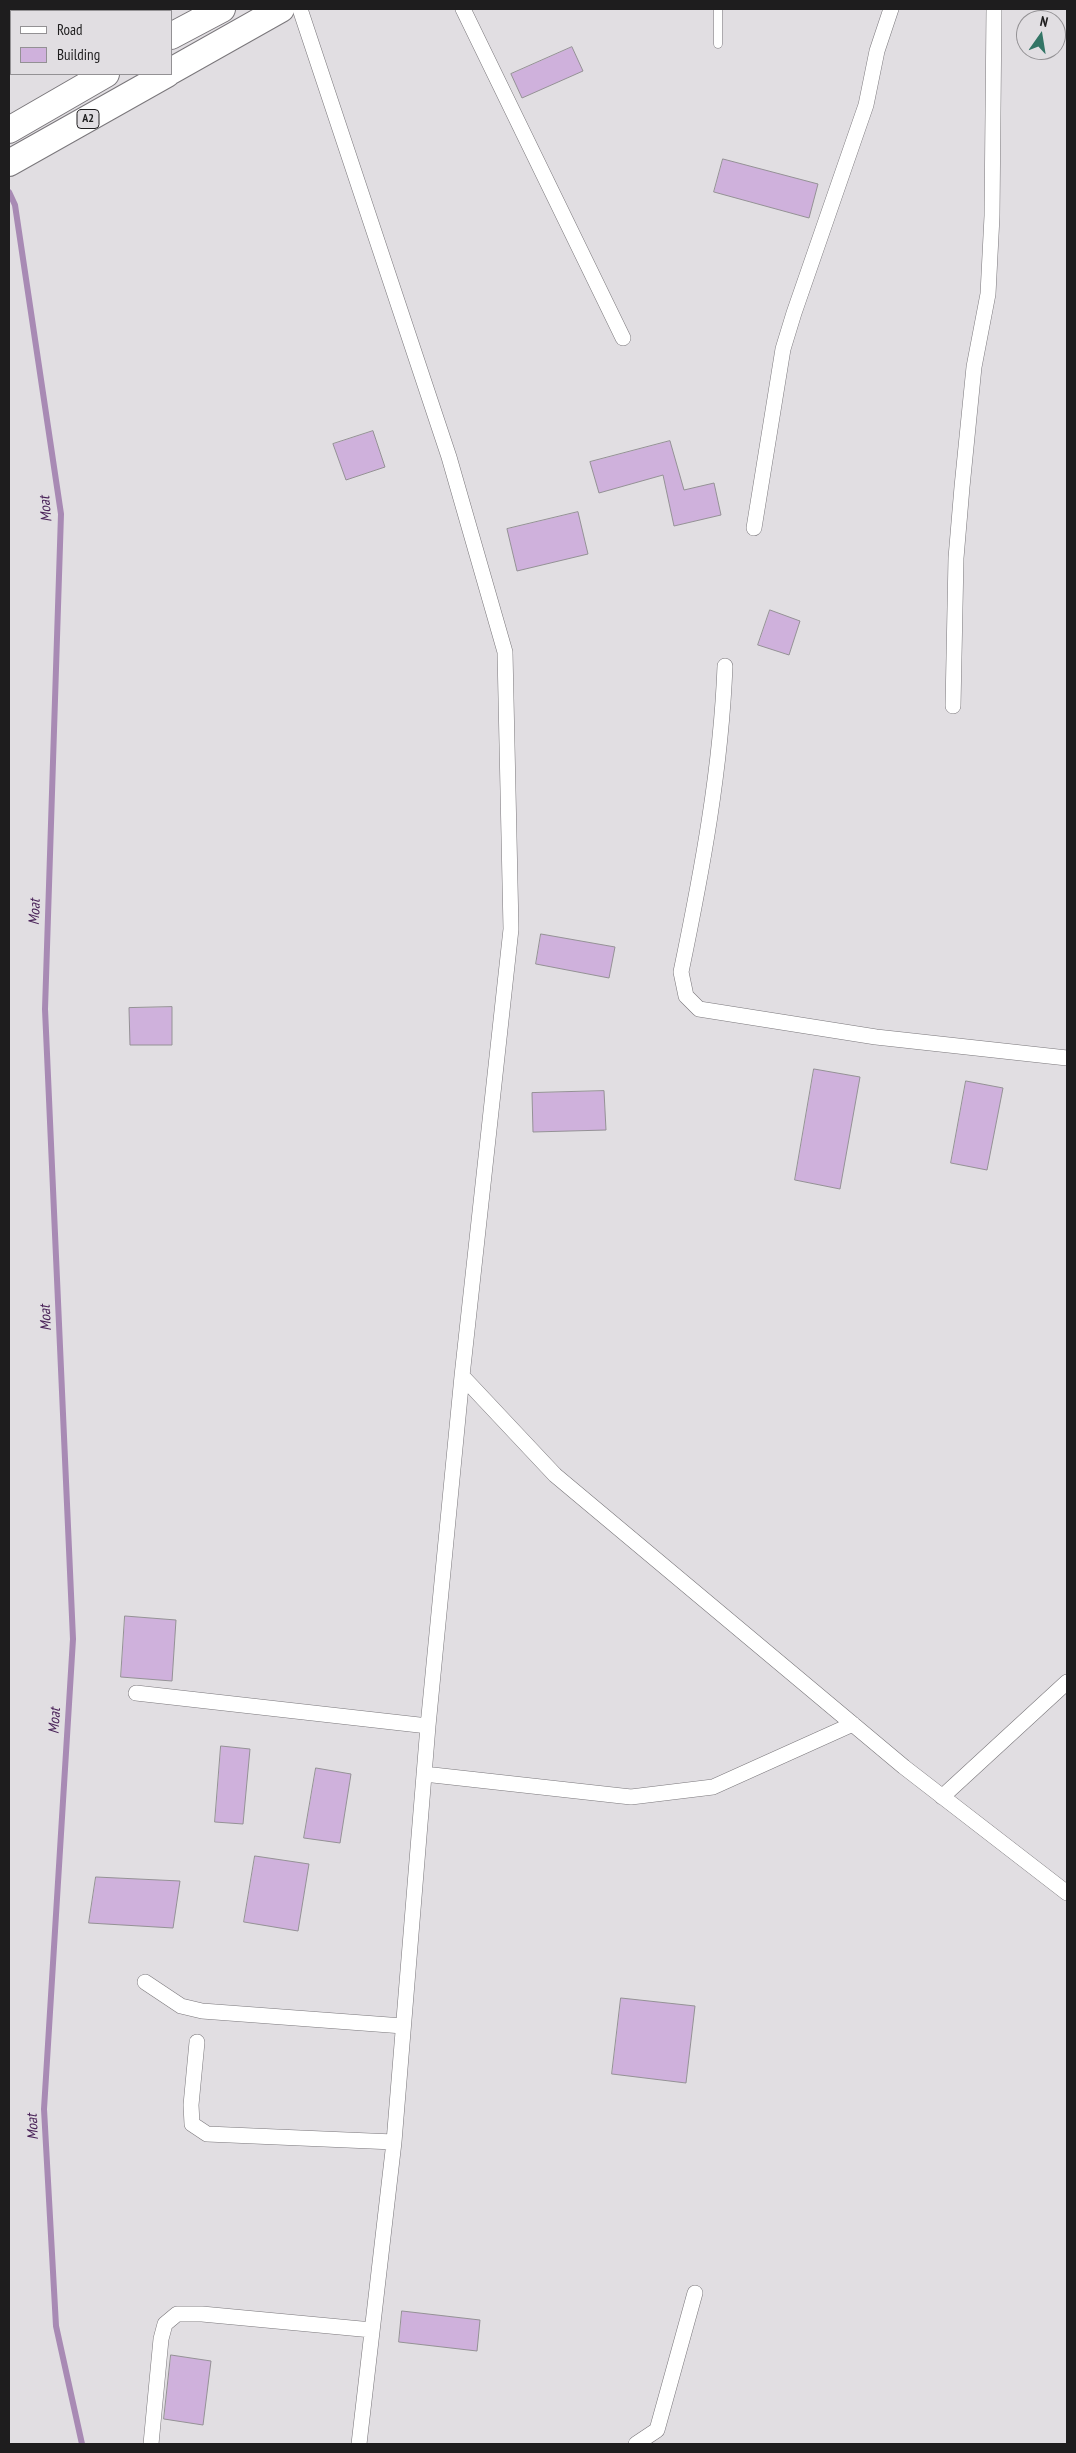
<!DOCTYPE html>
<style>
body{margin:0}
#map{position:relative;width:1076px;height:2453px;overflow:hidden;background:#e1dee2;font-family:"PT Sans Narrow",sans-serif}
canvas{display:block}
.frame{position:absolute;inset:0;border:10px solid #1e1d1e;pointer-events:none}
.legend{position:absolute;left:10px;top:10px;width:162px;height:65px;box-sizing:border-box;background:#e1dee2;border:1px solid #939194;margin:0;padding:6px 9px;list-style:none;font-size:15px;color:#1e1d1e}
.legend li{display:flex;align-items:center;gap:10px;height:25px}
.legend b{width:25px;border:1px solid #939194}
.north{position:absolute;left:1016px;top:10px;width:50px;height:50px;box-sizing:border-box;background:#e1dee2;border:1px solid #939194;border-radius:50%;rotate:13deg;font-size:14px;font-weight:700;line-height:20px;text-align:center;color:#1e1d1e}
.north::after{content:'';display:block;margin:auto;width:18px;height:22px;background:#337566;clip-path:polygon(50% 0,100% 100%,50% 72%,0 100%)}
</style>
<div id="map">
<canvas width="1076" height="2453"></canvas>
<div class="frame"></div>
<ul class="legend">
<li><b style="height:6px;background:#fff"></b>Road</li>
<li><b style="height:14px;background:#cfb1dc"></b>Building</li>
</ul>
<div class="north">N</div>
</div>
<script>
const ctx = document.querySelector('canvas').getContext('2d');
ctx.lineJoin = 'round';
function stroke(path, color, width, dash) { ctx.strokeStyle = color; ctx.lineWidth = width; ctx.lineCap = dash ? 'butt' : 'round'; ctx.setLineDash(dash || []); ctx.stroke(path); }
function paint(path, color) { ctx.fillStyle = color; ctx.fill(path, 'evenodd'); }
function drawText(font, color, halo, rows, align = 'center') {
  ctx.font = font + ' "PT Sans Narrow",sans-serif'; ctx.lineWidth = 5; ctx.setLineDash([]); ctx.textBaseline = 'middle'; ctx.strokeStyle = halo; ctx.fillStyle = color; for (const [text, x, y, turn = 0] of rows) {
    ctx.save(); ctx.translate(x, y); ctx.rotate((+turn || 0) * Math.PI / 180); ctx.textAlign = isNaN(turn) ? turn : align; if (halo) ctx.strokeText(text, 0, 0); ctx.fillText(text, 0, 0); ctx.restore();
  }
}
stroke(new Path2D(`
 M 9,192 L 15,205 L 61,514 L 45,1009 L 73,1639 L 44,2109 L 56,2326 L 82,2444`), '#a88ab4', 6);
const building = new Path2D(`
 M 572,47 L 583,71 L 522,98 L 511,74 Z
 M 723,159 L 818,184 L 809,218 L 714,192 Z
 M 373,431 L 385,467 L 346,480 L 333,444 Z
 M 670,441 L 684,490 L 714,483 L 721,515 L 674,526 L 663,475 L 599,493 L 590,462 Z
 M 578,512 L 588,554 L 517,571 L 507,529 Z
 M 770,610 L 800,621 L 789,655 L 758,645 Z
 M 541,934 L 615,947 L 609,978 L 536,964 Z
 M 172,1007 L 172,1045 L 130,1045 L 129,1008 Z
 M 814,1069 L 860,1077 L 840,1189 L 795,1180 Z
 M 966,1081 L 1003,1088 L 987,1170 L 951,1163 Z
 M 604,1091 L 606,1130 L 533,1132 L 532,1093 Z
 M 125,1616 L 176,1620 L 172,1681 L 121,1677 Z
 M 221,1746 L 250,1749 L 243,1824 L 215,1822 Z
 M 316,1768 L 351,1774 L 340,1843 L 304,1838 Z
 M 255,1856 L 309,1864 L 298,1931 L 244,1922 Z
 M 96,1877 L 180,1881 L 173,1928 L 89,1923 Z
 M 621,1998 L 695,2006 L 686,2083 L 612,2074 Z
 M 402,2311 L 480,2320 L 477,2351 L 399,2342 Z
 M 171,2355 L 211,2361 L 203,2425 L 164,2419 Z`);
paint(building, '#cfb1dc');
stroke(building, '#949195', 1);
const service = new Path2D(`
 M 718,44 L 718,9`);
const minor = new Path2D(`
 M 300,9 L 449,457 L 505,652 L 511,929 L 462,1376 L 428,1726 L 394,2142 L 359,2444
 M 463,9 L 623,338
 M 754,528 L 783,349 L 794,313 L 866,105 L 877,51 L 891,9
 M 725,666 C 721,769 702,871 681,972 L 686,996 L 699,1009 L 876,1037 L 1067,1058
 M 953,706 L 956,558 L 962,487 L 974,367 L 988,294 L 992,216 L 994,9
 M 462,1376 L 555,1475 L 904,1767 L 1067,1893
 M 136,1693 L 428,1726
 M 424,1774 L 631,1797 L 713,1787 L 853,1724
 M 942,1797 L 1067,1682
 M 145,1982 L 181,2006 L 202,2011 L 403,2026
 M 197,2042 L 191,2105 L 192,2124 L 207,2134 L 394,2142
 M 151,2444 L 161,2339 L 165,2324 L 177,2314 L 202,2314 L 372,2330
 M 636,2444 L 657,2430 L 695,2293`);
const trunk = new Path2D(`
 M 171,36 L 222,9
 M 171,71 L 281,9
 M 9,130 L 106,74
 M 9,163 L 167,74`);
stroke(service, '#7a777b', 9);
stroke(minor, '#7a777b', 16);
stroke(trunk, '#7a777b', 28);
stroke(service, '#fff', 8);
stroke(minor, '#fff', 15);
stroke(trunk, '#fff', 26);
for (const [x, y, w] of [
 [88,119,22]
]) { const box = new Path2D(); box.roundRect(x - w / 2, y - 9.5, w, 19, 4); ctx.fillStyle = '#e1dee2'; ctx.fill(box); stroke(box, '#1e1d1e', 1); }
drawText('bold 12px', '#1e1d1e', null, [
 ["A2",88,119]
]);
drawText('italic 15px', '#492258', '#e1dee2', [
 ["Moat",46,509,-95],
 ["Moat",35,912,-88],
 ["Moat",46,1318,-93],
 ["Moat",55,1721,-87],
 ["Moat",33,2127,-93]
]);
</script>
